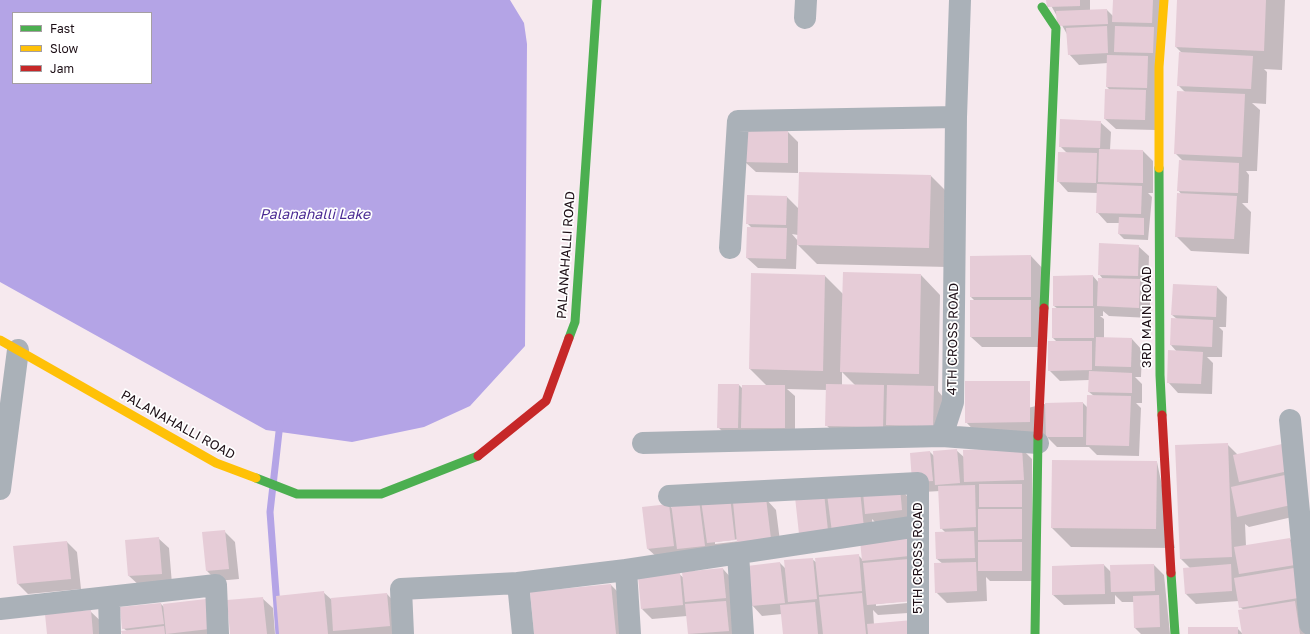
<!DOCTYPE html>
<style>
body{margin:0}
#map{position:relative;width:1310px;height:634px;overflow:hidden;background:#f6e9ee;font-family:"Golos Text",sans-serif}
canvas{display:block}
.legend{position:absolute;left:12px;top:12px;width:140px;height:72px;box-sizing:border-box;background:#fff;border:1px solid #a59fa2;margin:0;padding:5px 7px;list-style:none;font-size:12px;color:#1d0f16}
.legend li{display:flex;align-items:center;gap:8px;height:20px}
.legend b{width:20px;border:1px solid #a59fa2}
</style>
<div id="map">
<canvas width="1310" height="634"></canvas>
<ul class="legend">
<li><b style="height:5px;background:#4caf50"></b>Fast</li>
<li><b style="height:5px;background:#ffc107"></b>Slow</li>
<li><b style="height:5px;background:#c62828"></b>Jam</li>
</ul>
</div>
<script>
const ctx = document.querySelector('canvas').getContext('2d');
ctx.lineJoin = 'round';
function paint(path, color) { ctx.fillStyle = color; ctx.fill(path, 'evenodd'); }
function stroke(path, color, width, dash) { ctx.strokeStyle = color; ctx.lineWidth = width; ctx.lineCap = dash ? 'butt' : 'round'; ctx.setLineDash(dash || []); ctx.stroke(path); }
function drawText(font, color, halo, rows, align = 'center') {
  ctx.font = font + ' "Golos Text",sans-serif'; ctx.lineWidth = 3.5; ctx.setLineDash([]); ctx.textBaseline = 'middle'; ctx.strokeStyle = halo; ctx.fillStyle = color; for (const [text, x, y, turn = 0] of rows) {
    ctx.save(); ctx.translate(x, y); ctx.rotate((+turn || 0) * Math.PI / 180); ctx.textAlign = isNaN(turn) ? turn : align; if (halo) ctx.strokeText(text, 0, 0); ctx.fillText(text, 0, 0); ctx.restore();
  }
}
paint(new Path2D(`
 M 0,0 L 510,0 L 524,23 L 527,44 L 525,346 L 470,406 L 424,427 L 352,442 L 266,430 L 0,282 ZM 13,13 L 151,13 L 151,83 L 13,83 Z`), '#b4a4e6');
paint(new Path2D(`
 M 1048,0 L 1090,0 L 1090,11 L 1107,10 L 1113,16 L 1114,0 L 1164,0 L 1155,130 L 1116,129 L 1105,119 L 1110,90 L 1107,87 L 1108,63 L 1079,65 L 1069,54 L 1068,36 Z
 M 1178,0 L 1285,0 L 1282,70 L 1264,69 L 1267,72 L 1266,104 L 1252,103 L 1260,110 L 1257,171 L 1246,171 L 1249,175 L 1248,203 L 1242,203 L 1251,212 L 1249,254 L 1191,251 L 1176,236 L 1182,195 L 1178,190 L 1183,161 L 1175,153 L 1186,93 L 1178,85 L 1183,54 L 1176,47 Z
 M 1100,122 L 1111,132 L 1110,150 L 1143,151 L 1153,161 L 1153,193 L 1148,193 L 1152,197 L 1148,240 L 1124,239 L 1119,234 L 1119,223 L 1107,223 L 1097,212 L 1098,193 L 1068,192 L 1058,181 L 1067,153 L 1060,146 Z
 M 788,132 L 798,142 L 798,173 L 756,172 L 745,162 Z
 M 931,176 L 950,195 L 948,267 L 817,264 L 797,244 L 796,269 L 758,268 L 747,258 L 752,228 L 747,223 L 787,197 L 799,209 ZM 792,234 L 798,235 L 798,241 Z
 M 1138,246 L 1149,256 L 1148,286 L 1146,286 L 1150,290 L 1150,318 L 1109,316 L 1103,311 L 1103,316 L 1100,316 L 1104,319 L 1104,338 L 1132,339 L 1142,350 L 1141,377 L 1135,377 L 1142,384 L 1142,403 L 1136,403 L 1141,408 L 1139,456 L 1097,455 L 1089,447 L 1057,447 L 1045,435 L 981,438 L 966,422 L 1045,404 L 1083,403 L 1088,408 L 1094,396 L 1089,392 L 1089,380 L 1060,381 L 1049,370 L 1057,342 L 1053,338 L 1058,309 L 1054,306 L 1093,276 L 1099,283 L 1103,279 L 1099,274 Z
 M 1031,256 L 1046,272 L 1041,347 L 982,347 L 971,337 L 975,301 L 971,297 Z
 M 844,273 L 921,275 L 940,295 L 938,391 L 944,398 L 943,436 L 842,440 L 826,425 L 827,390 L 787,389 L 795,396 L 795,438 L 729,438 L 718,427 L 739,385 L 743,389 L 767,386 L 750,369 L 752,274 L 825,276 L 843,294 ZM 842,372 L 856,386 L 842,386 Z
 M 1217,287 L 1227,297 L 1226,327 L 1219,327 L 1223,331 L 1222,357 L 1207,357 L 1213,363 L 1212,394 L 1178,393 L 1168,382 L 1177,352 L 1171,345 L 1177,319 L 1172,315 Z
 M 1227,444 L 1238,455 L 1281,445 L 1301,515 L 1249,527 L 1245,524 L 1246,546 L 1290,539 L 1300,550 L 1310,634 L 1189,634 L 1237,628 L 1243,634 L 1244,610 L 1240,607 L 1239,601 L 1196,604 L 1186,594 L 1190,568 L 1181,559 Z
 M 1022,449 L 1032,459 L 1032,581 L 990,581 L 986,577 L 987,601 L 947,603 L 936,592 L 943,564 L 937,559 L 946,533 L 941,528 L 940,491 L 923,492 L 930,452 L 934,456 L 956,450 L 965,458 Z
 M 1157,462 L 1175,548 L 1071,547 L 1052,528 Z
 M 900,489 L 910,499 L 912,520 L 877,524 L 872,519 L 874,540 L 907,537 L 923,612 L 878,615 L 873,610 L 874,625 L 923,634 L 784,634 L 782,614 L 762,616 L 752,605 L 780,563 L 786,569 L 812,559 L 817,563 L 858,555 L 863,560 L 861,540 L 838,541 L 796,497 ZM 918,600 L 918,602 L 876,606 L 876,604 Z
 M 766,499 L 776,510 L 781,549 L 659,559 L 648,549 L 669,505 L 673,509 L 672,504 ZM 740,539 L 740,541 L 715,544 L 715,542 Z
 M 224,531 L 235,542 L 239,579 L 217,581 L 207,571 Z
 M 158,538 L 169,548 L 172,584 L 140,586 L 129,576 L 126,541 Z
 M 67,542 L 77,552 L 81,589 L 28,594 L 18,584 Z
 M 1104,565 L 1111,572 L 1154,565 L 1164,575 L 1170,634 L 1141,634 L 1135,628 L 1134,602 L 1122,602 L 1115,595 L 1115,604 L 1064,605 L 1053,595 Z
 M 723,569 L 733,580 L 738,634 L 689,634 L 687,616 L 652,619 L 642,609 L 679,574 L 684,578 Z
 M 611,585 L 621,595 L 625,634 L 535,634 Z
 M 323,592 L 332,600 L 387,594 L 397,605 L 400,634 L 280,634 Z
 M 262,598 L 273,608 L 275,634 L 231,634 Z
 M 161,604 L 165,608 L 218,634 L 123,634 L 127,631 L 123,628 Z
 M 90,611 L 106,626 L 106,634 L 48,634 Z`), '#0003');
stroke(new Path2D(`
 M 279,634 L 270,512 L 280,423`), '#b4a4e6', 7);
paint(new Path2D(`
 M 1046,0 L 1080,0 L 1080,6 L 1047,7 Z
 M 1113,0 L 1153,0 L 1152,23 L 1112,22 Z
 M 1177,0 L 1266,0 L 1264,51 L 1175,47 Z
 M 1107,9 L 1108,24 L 1057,26 L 1056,11 Z
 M 1107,26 L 1108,53 L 1068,55 L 1066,28 Z
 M 1115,26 L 1154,27 L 1153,53 L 1114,52 Z
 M 1179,52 L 1253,56 L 1251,89 L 1177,86 Z
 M 1107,55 L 1148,56 L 1147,88 L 1106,87 Z
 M 1105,89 L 1146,90 L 1145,120 L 1104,119 Z
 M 1177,91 L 1245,94 L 1242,157 L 1174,154 Z
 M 1060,119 L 1101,121 L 1100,148 L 1059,147 Z
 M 745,130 L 788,131 L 788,163 L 744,162 Z
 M 1099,149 L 1143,150 L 1143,183 L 1098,182 Z
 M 1058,152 L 1097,153 L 1096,183 L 1057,182 Z
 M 1179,160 L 1239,163 L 1238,193 L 1177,191 Z
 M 799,172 L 931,175 L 929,248 L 797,245 Z
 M 1097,184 L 1142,186 L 1141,214 L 1096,213 Z
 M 1177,193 L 1237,196 L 1234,239 L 1175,237 Z
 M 747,195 L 787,196 L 786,225 L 746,224 Z
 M 1119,217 L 1144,218 L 1144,235 L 1118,234 Z
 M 747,227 L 787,228 L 786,259 L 746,258 Z
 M 1099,243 L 1139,245 L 1138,276 L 1098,275 Z
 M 1031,255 L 1031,297 L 970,297 L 970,256 Z
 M 843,272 L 921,274 L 919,374 L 840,372 Z
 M 751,273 L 825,275 L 823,371 L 749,369 Z
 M 1093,275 L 1093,306 L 1053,306 L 1053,276 Z
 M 1098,278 L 1140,279 L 1139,308 L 1097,306 Z
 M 1173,284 L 1217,286 L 1216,317 L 1171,315 Z
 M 970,300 L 1031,300 L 1031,337 L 970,337 Z
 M 1052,308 L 1094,308 L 1094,338 L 1052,338 Z
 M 1171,318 L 1213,320 L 1212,347 L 1170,345 Z
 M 1096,337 L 1132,338 L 1131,367 L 1095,366 Z
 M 1048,341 L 1092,341 L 1092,370 L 1048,371 Z
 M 1168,350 L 1203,352 L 1201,384 L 1167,383 Z
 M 1089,371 L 1132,373 L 1132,393 L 1088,392 Z
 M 965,381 L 1030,381 L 1030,422 L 965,423 Z
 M 718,384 L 739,384 L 738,428 L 717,428 Z
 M 826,384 L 884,385 L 883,427 L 825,426 Z
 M 742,385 L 785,385 L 785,428 L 741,428 Z
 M 887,385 L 934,386 L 933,426 L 886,425 Z
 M 1087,395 L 1131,396 L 1129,446 L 1086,445 Z
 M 1083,402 L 1083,437 L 1046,437 L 1045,403 Z
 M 1228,443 L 1232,557 L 1180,559 L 1175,445 Z
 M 1282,444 L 1288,471 L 1239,482 L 1233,455 Z
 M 1022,448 L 1024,480 L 964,482 L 963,450 Z
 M 957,449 L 960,483 L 935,485 L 933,451 Z
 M 930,451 L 933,481 L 912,482 L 910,453 Z
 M 1052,460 L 1157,461 L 1156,529 L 1051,528 Z
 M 1285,475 L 1291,505 L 1237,517 L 1231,487 Z
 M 979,484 L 1022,484 L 1022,507 L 979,507 Z
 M 975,485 L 976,527 L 940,529 L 938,486 Z
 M 900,488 L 902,510 L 865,514 L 863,492 Z
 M 860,491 L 864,528 L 832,532 L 827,494 Z
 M 824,493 L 828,531 L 799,534 L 795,497 Z
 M 730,497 L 735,540 L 707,543 L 701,500 Z
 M 766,498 L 771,539 L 737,543 L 733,502 Z
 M 699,500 L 705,546 L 677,549 L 671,503 Z
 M 669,504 L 674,546 L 647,549 L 642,507 Z
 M 978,509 L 1022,509 L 1022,539 L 978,540 Z
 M 225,530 L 229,569 L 206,571 L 202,532 Z
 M 974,531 L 975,558 L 936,559 L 935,532 Z
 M 907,536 L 909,556 L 862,561 L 860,540 Z
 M 159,537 L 162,574 L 128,576 L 125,540 Z
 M 1290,538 L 1295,565 L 1239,574 L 1234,547 Z
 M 67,541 L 71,579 L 17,584 L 13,546 Z
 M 978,542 L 1022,542 L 1022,571 L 978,571 Z
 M 859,554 L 862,591 L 819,595 L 815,558 Z
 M 813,558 L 817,599 L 788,602 L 784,560 Z
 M 909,559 L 913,601 L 867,605 L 863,563 Z
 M 780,562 L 785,603 L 751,606 L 747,566 Z
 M 976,562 L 977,591 L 935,593 L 934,563 Z
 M 1104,564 L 1105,594 L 1052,595 L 1052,566 Z
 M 1154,564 L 1155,591 L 1111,592 L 1110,565 Z
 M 1231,564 L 1232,591 L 1185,594 L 1183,568 Z
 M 723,568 L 726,598 L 685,602 L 682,572 Z
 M 1294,568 L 1298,598 L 1239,608 L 1234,578 Z
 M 680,572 L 683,605 L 641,609 L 638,576 Z
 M 611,584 L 616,634 L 534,634 L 530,592 Z
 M 324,591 L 328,634 L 279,634 L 276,596 Z
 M 387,593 L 390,626 L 333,631 L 331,598 Z
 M 862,593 L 866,634 L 823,634 L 819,597 Z
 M 1159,595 L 1160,627 L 1134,628 L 1133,596 Z
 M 263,597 L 267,634 L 230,634 L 227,600 Z
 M 206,599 L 209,629 L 166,634 L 163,604 Z
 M 726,601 L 729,631 L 688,634 L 685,604 Z
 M 1295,601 L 1300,634 L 1242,634 L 1238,610 Z
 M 815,602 L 818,634 L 783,634 L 780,605 Z
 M 161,603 L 164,624 L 122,629 L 120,607 Z
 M 91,610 L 93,634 L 47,634 L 45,614 Z
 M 913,620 L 914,634 L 868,634 L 867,624 Z
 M 164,626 L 165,634 L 122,634 L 121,631 Z
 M 1188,627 L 1238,627 L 1238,634 L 1188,634 Z`), '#e6ccd7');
stroke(new Path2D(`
 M 805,18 L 806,0
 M 730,248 L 738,121 L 956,117
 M 1290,420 L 1310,624
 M 942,436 L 953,402 L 956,117 L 960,0
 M 643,443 L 942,436 L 1038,443
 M 0,489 L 18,350
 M 669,496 L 918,483 L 918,634
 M 738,553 L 743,634
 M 626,570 L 918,526
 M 109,597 L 110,634
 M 0,609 L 216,585 L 218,634
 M 403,634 L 401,589 L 518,583
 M 523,634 L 518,583 L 626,570 L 630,634`), '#aab1b8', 22);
stroke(new Path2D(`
 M 1042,7 L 1056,28 L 1044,308
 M 1159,168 L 1160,375 L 1162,415
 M 569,338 L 575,322 L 597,0
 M 256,478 L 297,494 L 381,494 L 478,456
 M 1171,573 L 1175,634
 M 1035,634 L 1038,436`), '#4caf50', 9);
stroke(new Path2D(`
 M 1159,168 L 1159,67 L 1164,0
 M 0,340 L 216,463 L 256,478`), '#ffc107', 9);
stroke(new Path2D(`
 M 1162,415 L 1171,573
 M 1038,436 L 1044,308
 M 478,456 L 546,401 L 569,338`), '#c62828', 9);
drawText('13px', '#1d0f16', '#fff', [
 ["PALANAHALLI ROAD",566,255,-86],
 ["3RD MAIN ROAD",1147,317,-90],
 ["4TH CROSS ROAD",953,339,-89],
 ["PALANAHALLI ROAD",178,425,29],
 ["5TH CROSS ROAD",918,558,-90]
]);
drawText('italic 14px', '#4a2a93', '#fff', [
 ["Palanahalli Lake",315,215]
]);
</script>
